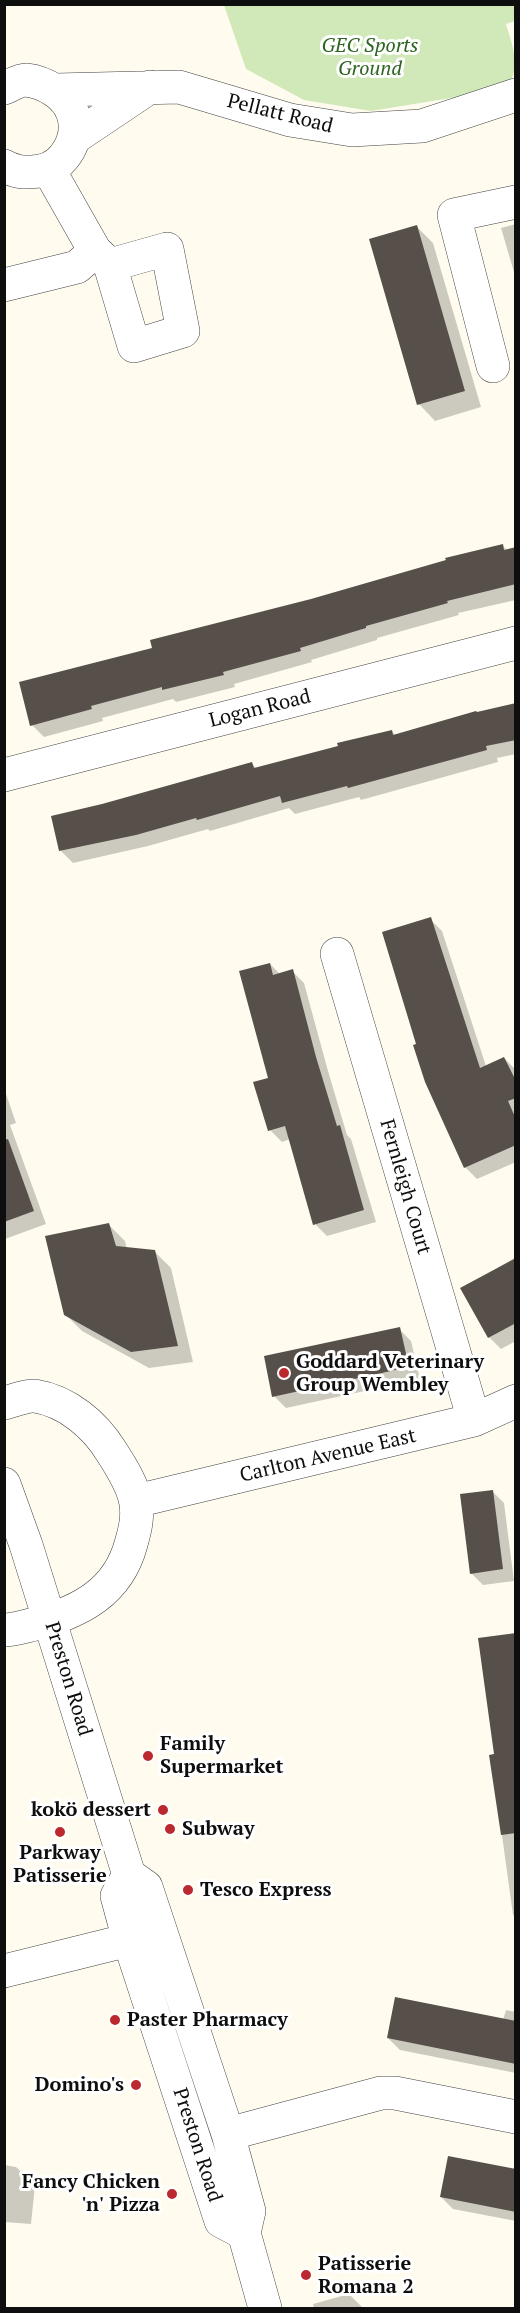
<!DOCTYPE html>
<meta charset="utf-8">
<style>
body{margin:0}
#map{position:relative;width:520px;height:2313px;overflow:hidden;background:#fffcef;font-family:"PT Serif",serif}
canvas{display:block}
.frame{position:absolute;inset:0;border:6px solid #0e0e0e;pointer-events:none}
</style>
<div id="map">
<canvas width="520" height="2313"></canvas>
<div class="frame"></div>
</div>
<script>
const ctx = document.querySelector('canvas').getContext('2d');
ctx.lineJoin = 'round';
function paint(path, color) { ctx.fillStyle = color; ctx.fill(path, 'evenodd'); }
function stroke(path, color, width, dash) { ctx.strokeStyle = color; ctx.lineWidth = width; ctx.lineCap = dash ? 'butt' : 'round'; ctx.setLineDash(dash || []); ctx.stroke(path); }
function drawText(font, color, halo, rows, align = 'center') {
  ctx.font = font + ' "PT Serif",serif'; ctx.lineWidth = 6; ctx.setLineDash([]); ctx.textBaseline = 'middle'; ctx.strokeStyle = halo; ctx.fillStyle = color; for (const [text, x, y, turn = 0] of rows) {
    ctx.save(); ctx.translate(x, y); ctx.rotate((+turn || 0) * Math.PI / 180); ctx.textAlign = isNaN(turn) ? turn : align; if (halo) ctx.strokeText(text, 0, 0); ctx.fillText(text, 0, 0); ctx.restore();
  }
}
paint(new Path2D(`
 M 224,5 L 515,5 L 515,21 L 506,24 C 511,41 520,63 511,80 L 457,97 L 371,111 L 304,100 L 246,69 Z`), '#d1e8b9');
paint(new Path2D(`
 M 516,224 L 516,279 L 501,228 Z
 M 416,226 L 433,243 L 481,407 L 435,421 L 419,404 Z
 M 502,545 L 508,551 L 516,548 L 516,600 L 458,613 L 459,615 L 377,638 L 377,640 L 311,660 L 312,662 L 234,684 L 235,687 L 176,702 L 173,699 L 102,718 L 103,721 L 44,737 L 32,725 L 154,649 L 311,600 Z
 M 516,705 L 516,754 L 497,758 L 498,762 L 361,800 L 359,797 L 295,814 L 289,808 L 210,831 L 208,829 L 148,846 L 73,863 L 61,851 L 102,806 L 252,764 L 257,769 L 392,731 L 396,736 Z
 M 430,919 L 442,931 L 486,1066 L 504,1058 L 516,1070 L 516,1162 L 477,1179 L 465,1167 L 418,1045 Z
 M 270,964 L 280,974 L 292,971 L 304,983 L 328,1071 L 347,1135 L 351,1139 L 376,1222 L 327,1236 L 315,1224 L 290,1139 L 282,1142 L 270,1130 Z
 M 4,1088 L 16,1123 L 10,1125 L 46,1224 L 5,1239 Z
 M 108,1224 L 125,1241 L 127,1249 L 154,1251 L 171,1268 L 193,1362 L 149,1368 L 82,1331 L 65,1314 Z
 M 516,1257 L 516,1341 L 501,1349 L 489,1337 L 462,1289 Z
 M 399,1329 L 411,1341 L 420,1379 L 286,1408 L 274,1396 Z
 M 492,1491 L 504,1503 L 514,1581 L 483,1585 L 471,1573 Z
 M 516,1634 L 516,1917 L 513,1915 L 491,1756 L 496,1755 Z
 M 506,2010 L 516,2012 L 516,2073 L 400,2050 L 388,2038 L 503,2020 Z
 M 4,2165 L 16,2167 L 35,2185 L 31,2224 L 4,2222 Z
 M 516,2171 L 516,2221 L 453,2209 L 441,2197 Z
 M 349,2294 L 363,2308 L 314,2308 L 313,2304 Z`), '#0003');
paint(new Path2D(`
 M 417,225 L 465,391 L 417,405 L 369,239 Z
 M 503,544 L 504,550 L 516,547 L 516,584 L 447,601 L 448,603 L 366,626 L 366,628 L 300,648 L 301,651 L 223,672 L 224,675 L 162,690 L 162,687 L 91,706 L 92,709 L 30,726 L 19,682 L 152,648 L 150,640 L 311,599 L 446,560 L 445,558 Z
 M 516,703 L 516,740 L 486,746 L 487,750 L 348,788 L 347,786 L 282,803 L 280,796 L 197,820 L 196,818 L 136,835 L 59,851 L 51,816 L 102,804 L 252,762 L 254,768 L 338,746 L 337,743 L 392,730 L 393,735 L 476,711 L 477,712 Z
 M 431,917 L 480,1068 L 504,1057 L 516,1081 L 516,1098 L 508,1101 L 516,1119 L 516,1145 L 464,1168 L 425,1082 L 413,1045 L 416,1044 L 382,932 Z
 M 270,963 L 273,975 L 293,969 L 316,1057 L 337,1126 L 340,1125 L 364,1210 L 313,1225 L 285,1126 L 268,1131 L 253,1082 L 268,1078 L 239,971 Z
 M 8,1139 L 34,1211 L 4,1222 L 4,1140 Z
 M 109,1223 L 116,1246 L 155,1250 L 178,1346 L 131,1352 L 64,1315 L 45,1236 Z
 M 516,1258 L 516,1323 L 488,1338 L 460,1288 Z
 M 400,1327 L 409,1367 L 272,1397 L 264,1356 Z
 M 493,1490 L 503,1569 L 470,1574 L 460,1494 Z
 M 516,1633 L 516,1833 L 501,1835 L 489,1755 L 494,1754 L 478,1638 Z
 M 395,1997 L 516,2021 L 516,2064 L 387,2038 Z
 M 448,2156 L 516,2169 L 516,2212 L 440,2197 Z`), '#564f4a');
const minor = new Path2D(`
 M 4,88 C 11,85 20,80 26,80 C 45,82 67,95 73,114 C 81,137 65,167 40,171 C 25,173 18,173 4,166
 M 56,90 L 179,87 L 290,120 L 352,130 L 422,126 L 516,95
 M 74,138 L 150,87
 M 49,170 L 95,251 L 110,265 L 134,346 L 183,331 L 167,249 L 110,265
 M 4,285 L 77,267 L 95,251
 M 493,366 L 454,215 L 516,202
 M 4,775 L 516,643
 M 337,954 L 474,1420
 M 4,1403 C 13,1401 26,1395 35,1396 C 67,1401 95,1425 111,1451 C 120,1465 134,1486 136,1504 C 138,1518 135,1530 131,1544 C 118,1592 81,1611 36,1624 C 25,1626 15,1630 4,1630
 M 4,1484 L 26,1545 L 129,1875 L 146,1887 L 228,2134 L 249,2211 L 244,2233 L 265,2308
 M 136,1501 L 474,1420 L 516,1401
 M 129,1875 L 117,1896 L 129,1940 L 221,2221 L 244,2233
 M 4,1971 L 129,1940
 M 228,2134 L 381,2093 L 395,2093 L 516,2117`);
stroke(minor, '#414141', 34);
stroke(minor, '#fff', 33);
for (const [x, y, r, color] of [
 [284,1373,6,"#bb292f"],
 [148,1756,6,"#bb292f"],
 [163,1810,6,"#bb292f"],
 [170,1829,6,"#bb292f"],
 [60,1832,6,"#bb292f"],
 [188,1890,6,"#bb292f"],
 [115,2020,6,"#bb292f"],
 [136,2085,6,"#bb292f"],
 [172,2194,6,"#bb292f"],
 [306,2275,6,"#bb292f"]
]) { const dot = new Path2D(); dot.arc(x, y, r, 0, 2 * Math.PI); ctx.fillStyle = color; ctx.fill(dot); stroke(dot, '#fff', 2); }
drawText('italic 20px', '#2d641f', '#fff', [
 ["GEC Sports",370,46],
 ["Ground",370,69]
]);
drawText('20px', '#0e0e0e', '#fff', [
 ["Pellatt Road",280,114,14],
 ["Logan Road",260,709,-14],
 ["Fernleigh Court",405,1187,74],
 ["Carlton Avenue East",328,1456,-13],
 ["Preston Road",68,1679,73],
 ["Preston Road",197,2145,72]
]);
drawText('bold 20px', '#0e0e0e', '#fff', [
 ["Goddard Veterinary",296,1362],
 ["Group Wembley",296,1385],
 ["Family",160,1744],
 ["Supermarket",160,1767],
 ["kokö dessert",151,1810,"right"],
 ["Subway",182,1829],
 ["Parkway",60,1853,"center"],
 ["Patisserie",60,1876,"center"],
 ["Tesco Express",200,1890],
 ["Paster Pharmacy",127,2020],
 ["Domino's",124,2085,"right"],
 ["Fancy Chicken",160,2182,"right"],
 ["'n' Pizza",160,2205,"right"],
 ["Patisserie",318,2264],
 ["Romana 2",318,2287]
], 'left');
</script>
